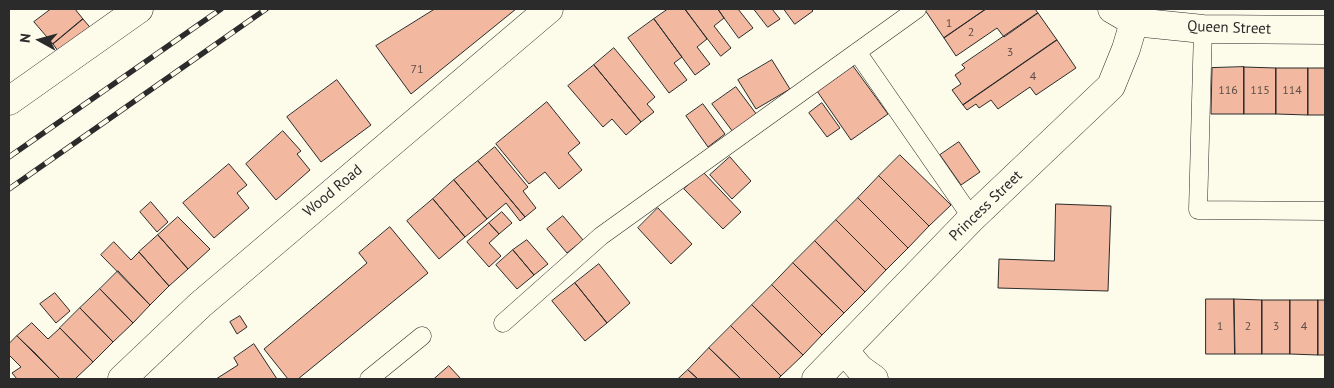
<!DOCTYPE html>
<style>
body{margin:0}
#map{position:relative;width:1334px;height:388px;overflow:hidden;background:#fdfbea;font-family:"PT Sans",sans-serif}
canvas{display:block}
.frame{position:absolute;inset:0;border:10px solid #2b2b2b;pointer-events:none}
.north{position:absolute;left:15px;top:15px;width:50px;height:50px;-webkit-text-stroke:4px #fdfbea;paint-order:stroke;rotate:277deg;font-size:14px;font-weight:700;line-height:20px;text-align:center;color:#2b2b2b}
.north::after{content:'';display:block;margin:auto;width:18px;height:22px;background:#2b2b2b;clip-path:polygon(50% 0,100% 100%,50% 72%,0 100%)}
</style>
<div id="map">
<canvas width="1334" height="388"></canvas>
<div class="frame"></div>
<div class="north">N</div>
</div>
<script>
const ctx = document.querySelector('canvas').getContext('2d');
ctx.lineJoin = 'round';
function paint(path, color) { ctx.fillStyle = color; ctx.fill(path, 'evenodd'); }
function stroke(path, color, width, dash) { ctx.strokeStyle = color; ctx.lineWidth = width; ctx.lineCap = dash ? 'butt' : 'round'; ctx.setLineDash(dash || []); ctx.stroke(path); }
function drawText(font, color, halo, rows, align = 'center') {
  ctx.font = font + ' "PT Sans",sans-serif'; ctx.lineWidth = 4; ctx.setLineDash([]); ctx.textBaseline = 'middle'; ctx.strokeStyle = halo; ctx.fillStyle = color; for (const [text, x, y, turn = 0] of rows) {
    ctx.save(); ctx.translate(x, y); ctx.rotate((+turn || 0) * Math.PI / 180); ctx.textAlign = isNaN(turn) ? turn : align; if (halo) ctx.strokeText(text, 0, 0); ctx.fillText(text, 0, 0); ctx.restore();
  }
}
const building = new Path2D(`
 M 51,9 L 75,9 L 83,19 L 53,44 L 34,22 Z
 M 435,9 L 516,9 L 411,94 L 376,46 Z
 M 668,9 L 685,9 L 707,39 L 697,47 L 710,64 L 695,75 L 654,19 Z
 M 685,9 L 718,9 L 724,18 L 714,26 L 731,48 L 721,56 Z
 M 718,9 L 738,9 L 753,28 L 739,38 Z
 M 754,9 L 772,9 L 780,19 L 768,27 Z
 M 784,9 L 811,9 L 813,11 L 795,24 Z
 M 928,9 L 986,9 L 944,38 L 925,10 Z
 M 986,9 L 1035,9 L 1038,13 L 1004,37 L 997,28 L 956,56 L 944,38 Z
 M 1038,13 L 1057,40 L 963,105 L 952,90 L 961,84 L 955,75 L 965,68 L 962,65 Z
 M 83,19 L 94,32 L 63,58 L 53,44 Z
 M 654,19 L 682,57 L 674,63 L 687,80 L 669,93 L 628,38 Z
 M 1057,40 L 1076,68 L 1036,95 L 1030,87 L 998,109 L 991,100 L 979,108 L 976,104 L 967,110 L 963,105 Z
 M 614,48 L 655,97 L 647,104 L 654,112 L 641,122 L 594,65 Z
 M 772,60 L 790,89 L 756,109 L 738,80 Z
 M 594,65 L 641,122 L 626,135 L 612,119 L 603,127 L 568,86 Z
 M 853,66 L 888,114 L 851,140 L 817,91 Z
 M 1244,67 L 1276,68 L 1276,114 L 1244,114 Z
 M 1244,67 L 1244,114 L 1211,114 L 1212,68 Z
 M 1276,68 L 1308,68 L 1308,115 L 1276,114 Z
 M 1308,68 L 1325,68 L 1325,115 L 1308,115 Z
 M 337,80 L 371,125 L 321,162 L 287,117 Z
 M 736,87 L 757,115 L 733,132 L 712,104 Z
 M 547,102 L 580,143 L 568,153 L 582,170 L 559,189 L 545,172 L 529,184 L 496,144 Z
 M 822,103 L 840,128 L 827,137 L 809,113 Z
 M 703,104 L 725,134 L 708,147 L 686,116 Z
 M 283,131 L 301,151 L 297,154 L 310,170 L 276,200 L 246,164 Z
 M 959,142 L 980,172 L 961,185 L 940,155 Z
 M 495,147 L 528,187 L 523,191 L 536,208 L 525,217 L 478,161 Z
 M 900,155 L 951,205 L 929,226 L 879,176 Z
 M 730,157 L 751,181 L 732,199 L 710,175 Z
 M 478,161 L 525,217 L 520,221 L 506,203 L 487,219 L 454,180 Z
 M 229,164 L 247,185 L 237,193 L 249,208 L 214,238 L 183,203 Z
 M 703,172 L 741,212 L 723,229 L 684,189 Z
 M 879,176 L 929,226 L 908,248 L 858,198 Z
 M 454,180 L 487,219 L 465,237 L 433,199 Z
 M 858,198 L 908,248 L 886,270 L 836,220 Z
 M 433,199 L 465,237 L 439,259 L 407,221 Z
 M 151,202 L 168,222 L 157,232 L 140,212 Z
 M 1056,204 L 1111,206 L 1108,291 L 998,288 L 999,259 L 1054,261 Z
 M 658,208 L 692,244 L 671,264 L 638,228 Z
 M 502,212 L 512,223 L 499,234 L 489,223 Z
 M 563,216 L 583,240 L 567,253 L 547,229 Z
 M 178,217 L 210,249 L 188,269 L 158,235 Z
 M 836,220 L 886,270 L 865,292 L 815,241 Z
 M 489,223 L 499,234 L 489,243 L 501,256 L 489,267 L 467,242 Z
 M 390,227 L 428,273 L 298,379 L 288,379 L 264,349 L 367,263 L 359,253 Z
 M 158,235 L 188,269 L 169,286 L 139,252 Z
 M 527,240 L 548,264 L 534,275 L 513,250 Z
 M 815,241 L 865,292 L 844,313 L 793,263 Z
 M 114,242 L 131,260 L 139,252 L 169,286 L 150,305 L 101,255 Z
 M 513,250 L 534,275 L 517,289 L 496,265 Z
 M 793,263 L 844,313 L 822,335 L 772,285 Z
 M 599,264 L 630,303 L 607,323 L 575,283 Z
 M 118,271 L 150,305 L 133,323 L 100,289 Z
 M 575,283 L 607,323 L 585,341 L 552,301 Z
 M 772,285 L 822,335 L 803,355 L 752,305 Z
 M 100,289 L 133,323 L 113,342 L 80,308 Z
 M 55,293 L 70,311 L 56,323 L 40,304 Z
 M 1206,299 L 1234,299 L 1235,354 L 1206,354 Z
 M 1234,299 L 1262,300 L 1262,354 L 1235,354 Z
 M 1262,300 L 1290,300 L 1290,354 L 1262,354 Z
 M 1290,300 L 1318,300 L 1318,355 L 1290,354 Z
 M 1318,300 L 1325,300 L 1325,355 L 1318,355 Z
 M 752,305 L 803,355 L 781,376 L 731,326 Z
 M 80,308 L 113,342 L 93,362 L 60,328 Z
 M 240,316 L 247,327 L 237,334 L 230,322 Z
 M 32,323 L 48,339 L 60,328 L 93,362 L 75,379 L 60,379 L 17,336 Z
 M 731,326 L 781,376 L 778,379 L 741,379 L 709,348 Z
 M 17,336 L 35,353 L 60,379 L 17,379 L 12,373 L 21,367 L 9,355 L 9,344 Z
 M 254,344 L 277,379 L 216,379 L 238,365 L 234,358 Z
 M 709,348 L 741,379 L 698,379 L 688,370 Z
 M 449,366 L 461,379 L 434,379 Z
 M 688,370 L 698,379 L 678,379 Z`);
paint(building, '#f2b8a0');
stroke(building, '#2b2b2b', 1);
const service = new Path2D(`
 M 1203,29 L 1198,210 L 1325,211
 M 857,52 L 972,218
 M 503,323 L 601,236 L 917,9
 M 369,379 L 422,336`);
const minor = new Path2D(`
 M 1112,9 L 1134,22 L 1203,29 L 1325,30
 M 9,101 L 139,9
 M 844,350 L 860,369 L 874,379
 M 122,379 L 200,305 L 549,9
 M 816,379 L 972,218 L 1111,86 L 1126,49 L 1134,22`);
stroke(service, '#2b2b2b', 19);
stroke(minor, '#2b2b2b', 29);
stroke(service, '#fdfbea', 18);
stroke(minor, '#fdfbea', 28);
const rail = new Path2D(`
 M 9,157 L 221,9
 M 9,189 L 266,9`);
stroke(rail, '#2b2b2b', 5.5);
stroke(rail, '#fdfbea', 4, [11]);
drawText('12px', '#5d4e48', null, [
 ["1",949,24],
 ["2",971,33],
 ["3",1010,53],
 ["71",417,70],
 ["4",1033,77],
 ["116",1228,91],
 ["115",1260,91],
 ["114",1292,91],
 ["1",1220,327],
 ["2",1248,327],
 ["3",1276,327],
 ["4",1304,327]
]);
drawText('15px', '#2b2b2b', '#fdfbea', [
 ["Queen Street",1229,28,2],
 ["Wood Road",333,191,-40],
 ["Princess Street",986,206,-44]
]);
</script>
